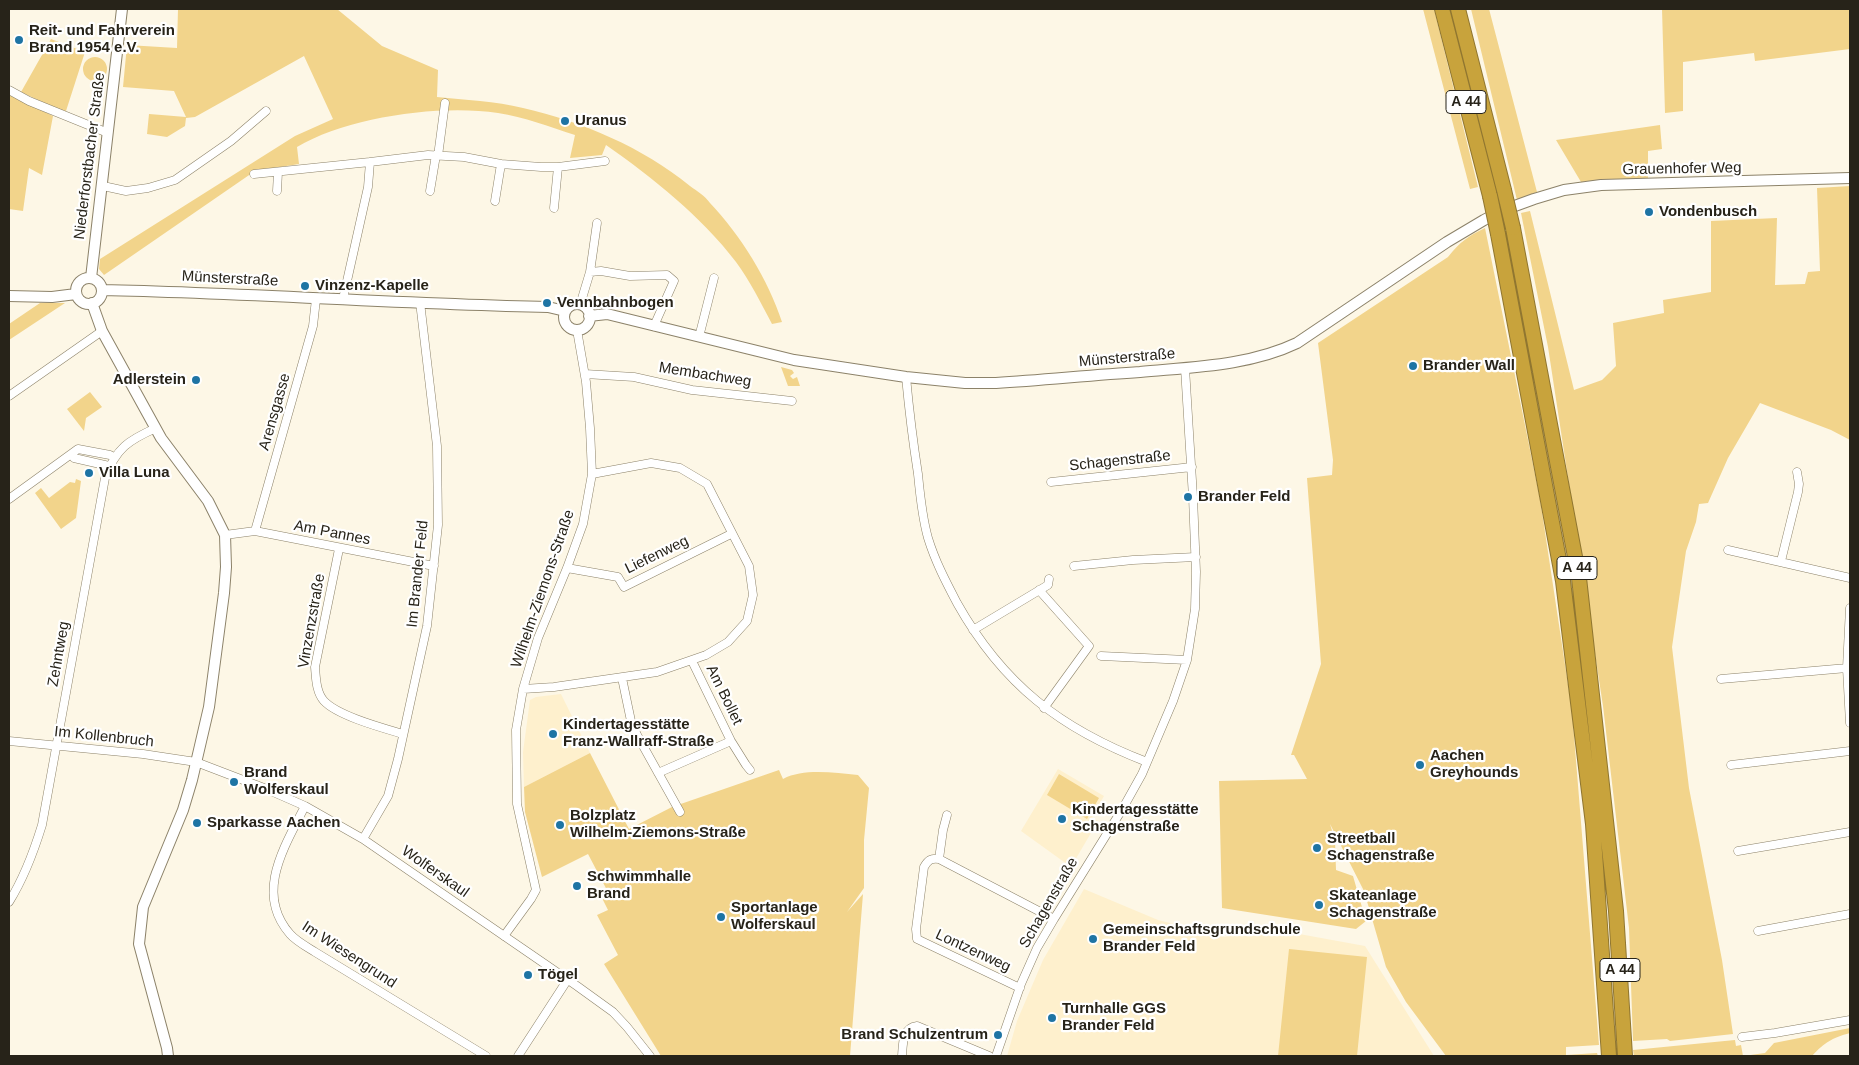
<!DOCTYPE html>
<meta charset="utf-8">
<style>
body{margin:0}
#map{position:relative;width:1859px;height:1065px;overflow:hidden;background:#fdf7e6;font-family:Arial,sans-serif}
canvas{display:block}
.frame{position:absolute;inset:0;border:10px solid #272319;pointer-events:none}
</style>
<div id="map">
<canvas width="1859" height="1065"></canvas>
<div class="frame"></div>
</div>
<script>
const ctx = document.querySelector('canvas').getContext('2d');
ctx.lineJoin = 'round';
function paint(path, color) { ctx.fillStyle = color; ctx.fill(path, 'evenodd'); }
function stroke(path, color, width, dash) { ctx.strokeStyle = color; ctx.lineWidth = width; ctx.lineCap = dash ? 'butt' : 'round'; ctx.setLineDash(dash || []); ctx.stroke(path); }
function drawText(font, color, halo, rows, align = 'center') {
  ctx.font = font + ' Arial,sans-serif'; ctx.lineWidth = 4.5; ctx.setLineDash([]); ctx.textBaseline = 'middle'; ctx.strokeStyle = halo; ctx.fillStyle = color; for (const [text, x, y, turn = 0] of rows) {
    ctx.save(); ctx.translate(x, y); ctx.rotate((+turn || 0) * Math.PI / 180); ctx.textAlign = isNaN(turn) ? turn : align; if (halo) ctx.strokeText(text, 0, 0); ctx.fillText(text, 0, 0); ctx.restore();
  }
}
paint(new Path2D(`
 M 561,694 L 590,753 L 524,787 L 523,752 L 530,700 L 536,697 Z
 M 1058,769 L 1104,796 L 1092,817 L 1098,821 L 1071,867 L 1021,831 Z
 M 1084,889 L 1158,920 L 1225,937 L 1261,927 L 1365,946 L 1434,1056 L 1007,1056 L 1017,1021 L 1043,960 Z`), '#fef0cd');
paint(new Path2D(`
 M 178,9 L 337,9 L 382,46 L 438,70 L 437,97 C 464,100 496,101 523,108 C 583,122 642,147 690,186 C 697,191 705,196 710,203 C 741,236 768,279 782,322 L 772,324 C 761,303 750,281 736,262 C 701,216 653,178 606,145 L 602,155 L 570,158 L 575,135 C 550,127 524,117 498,113 C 440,104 347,117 297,147 L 299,164 L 255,171 L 104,275 L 99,269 L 100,259 L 295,136 L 333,119 L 304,56 L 195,117 L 186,118 L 185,126 L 167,137 L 147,134 L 149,114 L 186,117 L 174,91 L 123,87 L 127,45 L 177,48 Z
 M 1423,9 L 1434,9 L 1478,187 L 1470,189 Z
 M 1471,9 L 1489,9 L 1537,192 L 1517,200 Z
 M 1662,9 L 1850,9 L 1850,49 L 1755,61 L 1754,53 L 1683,62 L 1683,111 L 1665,113 Z
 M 51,39 L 85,52 L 66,111 L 59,110 L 21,92 Z
 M83 69a12 12 0 1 1 24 0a12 12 0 1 1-24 0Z
 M 9,93 L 53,116 L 42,175 L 29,168 L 23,211 L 9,209 Z
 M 1660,125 L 1662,149 L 1648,151 L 1648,178 L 1581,182 L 1556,140 Z
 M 1850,186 L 1850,440 L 1831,430 L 1760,403 L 1728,458 L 1708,503 L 1699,504 L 1696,522 L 1686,551 L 1672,647 L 1689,788 L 1722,960 L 1733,1034 L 1670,1041 L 1667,1039 L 1633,1041 L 1629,928 L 1603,706 L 1548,347 L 1521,213 L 1530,211 L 1574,390 L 1602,380 L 1616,366 L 1613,323 L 1664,313 L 1663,300 L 1711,292 L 1711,221 L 1777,218 L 1775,285 L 1805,284 L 1808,272 L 1820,271 L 1817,188 Z
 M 1485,228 L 1540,499 L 1572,711 L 1599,1045 L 1566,1047 L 1566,1055 L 1597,1053 L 1598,1056 L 1446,1056 L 1406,1002 L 1386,967 L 1364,891 L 1330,824 L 1335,840 L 1336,870 L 1353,876 L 1366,921 L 1356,929 L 1222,908 L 1219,781 L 1307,779 L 1294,755 L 1291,755 L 1321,664 L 1307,478 L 1332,475 L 1333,460 L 1318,343 L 1448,257 C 1460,242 1468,236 1485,228 Z
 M 40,303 L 65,303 L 9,340 L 9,324 Z
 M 781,367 L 792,370 L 794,373 L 790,376 L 793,379 L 797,377 L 800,386 L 788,386 Z
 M 90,392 L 102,407 L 86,418 L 84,431 L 67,409 Z
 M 76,479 L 81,481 L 76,518 L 61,529 L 35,493 L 41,488 L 49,498 L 70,482 L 75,483 Z
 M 590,753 L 629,829 L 672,807 L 779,770 L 783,779 C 804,768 834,773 858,775 L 869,788 L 864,840 L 864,888 L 847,912 L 863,894 L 850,1056 L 661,1056 L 604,964 L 618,955 L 597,915 L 608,910 L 602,898 L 609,894 L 588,854 L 542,877 L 525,812 L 524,787 Z
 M 1059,774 L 1099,798 L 1087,819 L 1047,795 Z
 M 1289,949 L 1367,957 L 1357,1056 L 1278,1056 Z
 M 1850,1028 L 1850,1033 C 1832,1038 1825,1042 1812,1056 L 1634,1056 L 1633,1050 L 1735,1040 L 1736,1046 L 1741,1045 L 1743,1056 L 1765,1053 L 1774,1043 Z`), '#f2d48b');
const minor = new Path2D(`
 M 9,90 L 29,101 L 108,133
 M 438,156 L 445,103
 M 501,164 L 541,167 L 558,167 L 554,208
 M 558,167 L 605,161
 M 254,174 L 370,162
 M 103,186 L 126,191 L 148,188 L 175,180 L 231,141 L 266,111
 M 277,191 L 278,172
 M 430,191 L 436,155
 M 590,272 L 601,271 L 630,276 L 667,275 L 674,281 L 654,326
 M 343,299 L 368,187 L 370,162 L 428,155 L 464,157 L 501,164 L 495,201
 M 580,305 L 590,272 L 597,223
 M 699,337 L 714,278
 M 585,374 L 634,377 L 692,390 L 792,401
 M 906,377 C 909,409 913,442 918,474 C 920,495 922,517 928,538 C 935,561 946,582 957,603 C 1003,685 1061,729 1147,762
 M 9,396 L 102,331
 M 71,454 L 74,458 L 109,466
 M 1051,482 L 1192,467
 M 9,499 L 78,449 L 110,455 L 114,457
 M 255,531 L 313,326 L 316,299
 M 225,535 L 255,531 L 434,566
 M 339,549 L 315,667 C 316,678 316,692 324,701 C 338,716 383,728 403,734
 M 1728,550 L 1850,578
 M 1781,561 L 1798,492 L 1799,484 L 1797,472
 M 1074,566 L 1133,560 L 1196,557
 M 567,568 L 618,577 L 624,587 L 731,534
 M 1039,590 L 1089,646 L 1044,708
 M 1850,608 L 1847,668 L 1850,723
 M 973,630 L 1048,585 L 1049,579
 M 1101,656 L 1187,660
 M 692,661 L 731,741 L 746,765 L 750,770
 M 622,678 L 631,721 L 637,735 L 680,812
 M 1721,679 L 1847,668
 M 523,689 L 554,687 L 657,672 L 706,655 L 728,642 L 747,621 L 753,595 L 749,566 L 707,484 L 680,468 L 651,463 L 592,474
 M 9,741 L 143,754 L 196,762 L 264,788 L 305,806 L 363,839 L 577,986 L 613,1012 L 627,1027 L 650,1056
 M 1731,765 L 1850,751
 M 658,773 L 731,741
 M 305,806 C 285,846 254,893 290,934 C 296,941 307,947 315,952 L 486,1056
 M 363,839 L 388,796 L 398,759 L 427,626 L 438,525 L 437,446 L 420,302
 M 1738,851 L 1850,832
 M 939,859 L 943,830 L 947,815
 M 9,902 C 24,878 34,851 42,825 L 105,478 C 116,448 129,440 156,428
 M 1758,931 L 1850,914
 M 504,936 L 531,899 L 536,890 L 517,804 L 516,730 L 523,689 L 538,638 L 567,568 L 583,524 L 592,474 L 590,428 L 586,382 L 577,330
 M 1020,988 L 917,939 L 916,929 L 924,867 C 928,860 931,858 939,859 L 1054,919
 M 1742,1037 L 1775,1033 L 1850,1020
 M 518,1056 L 568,979
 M 902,1056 C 903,1044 902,1028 917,1026 L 989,1056
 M 996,1056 L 1021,984 L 1037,948 L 1054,919 L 1123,808 L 1142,774 L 1173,701 L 1187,660 L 1195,609 L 1196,572 L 1193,497 L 1185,368`);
const tertiary = new Path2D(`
 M 91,278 L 122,9
 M76 291a13 13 0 1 1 26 0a13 13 0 1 1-26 0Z
 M 102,290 C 251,293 399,304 548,307 L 565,311
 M 9,296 L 52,297 L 76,294
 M 92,303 L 102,331 L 161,438 L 208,501 L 225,535 L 226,567 L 224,593 L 209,707 L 192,780 L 183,810 L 143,907 L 139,944 L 167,1048 L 168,1056
 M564 317a13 13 0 1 1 26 0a13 13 0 1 1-26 0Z
 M 589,316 L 607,314 L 794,360 L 906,377 L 965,383 L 996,383 C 1044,380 1092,375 1140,372 C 1192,367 1249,366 1297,343 L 1447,242 L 1484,220 L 1501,211 L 1534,199 L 1564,190 L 1601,185 L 1850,178`);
const motorway = new Path2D(`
 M 1442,9 L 1490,196
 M 1458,9 L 1504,190
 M 1513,228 L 1579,578 L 1616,911 L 1625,1056
 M 1498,234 L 1563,581 L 1593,824 L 1609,1056`);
stroke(minor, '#8c8269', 9);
stroke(tertiary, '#8c8269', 12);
stroke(motorway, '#907630', 16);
stroke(minor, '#fff', 8);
stroke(tertiary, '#fff', 10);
stroke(motorway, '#c8a33c', 14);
const motorwayBridge = new Path2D(`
 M 1504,190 L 1513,228
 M 1490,196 L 1498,234`);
stroke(motorwayBridge, '#907630', 16, []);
stroke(motorwayBridge, '#c8a33c', 14);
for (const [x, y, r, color] of [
 [19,40,5,"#1e74a4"],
 [565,121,5,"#1e74a4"],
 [1649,212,5,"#1e74a4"],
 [305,286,5,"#1e74a4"],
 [547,303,5,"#1e74a4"],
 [1413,366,5,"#1e74a4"],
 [196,380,5,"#1e74a4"],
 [89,473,5,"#1e74a4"],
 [1188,497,5,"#1e74a4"],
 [553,734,5,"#1e74a4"],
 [1420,765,5,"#1e74a4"],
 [234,782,5,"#1e74a4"],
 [1062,819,5,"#1e74a4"],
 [197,823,5,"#1e74a4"],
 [560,825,5,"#1e74a4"],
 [1317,848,5,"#1e74a4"],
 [577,886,5,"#1e74a4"],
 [1319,905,5,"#1e74a4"],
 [721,917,5,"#1e74a4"],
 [1093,939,5,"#1e74a4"],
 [528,975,5,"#1e74a4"],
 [1052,1018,5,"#1e74a4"],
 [998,1035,5,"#1e74a4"]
]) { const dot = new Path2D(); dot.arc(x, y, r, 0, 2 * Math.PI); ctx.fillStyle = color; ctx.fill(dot); stroke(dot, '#fff', 2); }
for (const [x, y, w] of [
 [1466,102,40],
 [1577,568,40],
 [1620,970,40]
]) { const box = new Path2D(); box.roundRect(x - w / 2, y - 11.5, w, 23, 4); ctx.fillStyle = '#fff'; ctx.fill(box); stroke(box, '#272319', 1); }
drawText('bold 14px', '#272319', null, [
 ["A 44",1466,102],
 ["A 44",1577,568],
 ["A 44",1620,970]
]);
drawText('bold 15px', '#272319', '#fff', [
 ["Reit- und Fahrverein",29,31],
 ["Brand 1954 e.V.",29,48],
 ["Uranus",575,121],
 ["Vondenbusch",1659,212],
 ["Vinzenz-Kapelle",315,286],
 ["Vennbahnbogen",557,303],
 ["Brander Wall",1423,366],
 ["Adlerstein",186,380,"right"],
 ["Villa Luna",99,473],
 ["Brander Feld",1198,497],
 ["Kindertagesstätte",563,725],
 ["Franz-Wallraff-Straße",563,742],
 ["Aachen",1430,756],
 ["Greyhounds",1430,773],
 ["Brand",244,773],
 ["Wolferskaul",244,790],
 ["Kindertagesstätte",1072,810],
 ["Schagenstraße",1072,827],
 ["Bolzplatz",570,816],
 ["Wilhelm-Ziemons-Straße",570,833],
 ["Sparkasse Aachen",207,823],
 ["Streetball",1327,839],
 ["Schagenstraße",1327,856],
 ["Schwimmhalle",587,877],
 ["Brand",587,894],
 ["Skateanlage",1329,896],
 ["Schagenstraße",1329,913],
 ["Sportanlage",731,908],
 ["Wolferskaul",731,925],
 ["Gemeinschaftsgrundschule",1103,930],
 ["Brander Feld",1103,947],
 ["Tögel",538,975],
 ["Turnhalle GGS",1062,1009],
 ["Brander Feld",1062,1026],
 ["Brand Schulzentrum",988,1035,"right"]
], 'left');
drawText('15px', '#272319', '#fff', [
 ["Niederforstbacher Straße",90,156,-83],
 ["Grauenhofer Weg",1682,169,-1],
 ["Münsterstraße",230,279,3],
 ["Münsterstraße",1127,358,-5],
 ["Membachweg",705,375,9],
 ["Arensgasse",275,412,-74],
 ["Schagenstraße",1120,461,-6],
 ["Am Pannes",332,533,11],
 ["Liefenweg",657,555,-26],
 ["Im Brander Feld",418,574,-84],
 ["Wilhelm-Ziemons-Straße",543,589,-71],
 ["Vinzenzstraße",312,621,-80],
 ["Zehntweg",59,654,-80],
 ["Am Bollet",724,695,64],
 ["Im Kollenbruch",104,737,6],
 ["Wolferskaul",435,872,35],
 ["Schagenstraße",1049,903,-60],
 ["Lontzenweg",973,951,25],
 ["Im Wiesengrund",349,955,33]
]);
</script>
